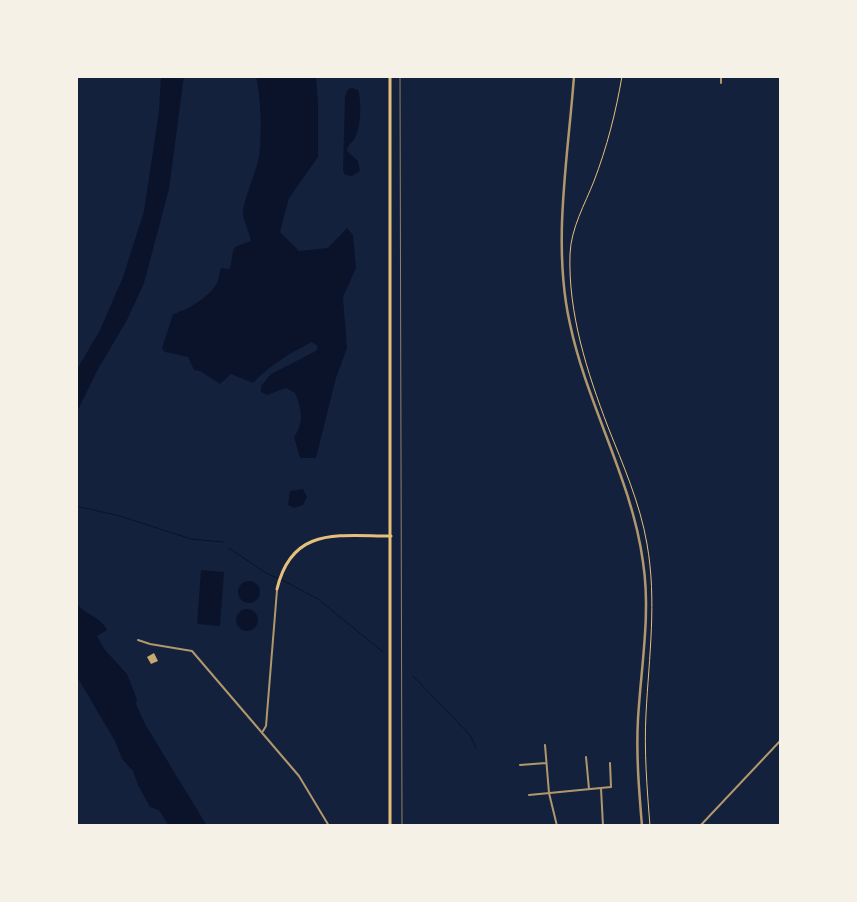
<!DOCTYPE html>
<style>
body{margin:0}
#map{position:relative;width:857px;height:902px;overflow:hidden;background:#14213d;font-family:"Space Grotesk",sans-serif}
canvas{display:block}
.frame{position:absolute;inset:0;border:78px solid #f6f1e7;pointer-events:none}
</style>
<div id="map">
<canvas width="857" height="902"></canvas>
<div class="frame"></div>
</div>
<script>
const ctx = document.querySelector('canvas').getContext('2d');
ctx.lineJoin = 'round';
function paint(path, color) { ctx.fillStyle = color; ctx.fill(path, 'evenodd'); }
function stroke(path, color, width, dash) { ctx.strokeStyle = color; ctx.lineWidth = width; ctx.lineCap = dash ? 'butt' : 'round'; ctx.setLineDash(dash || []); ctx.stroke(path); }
paint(new Path2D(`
 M 161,76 L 184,76 L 169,189 L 144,283 L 127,320 L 97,371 L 76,414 L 76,371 L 100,330 L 123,277 L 144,211 L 159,111 Z
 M 256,76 L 316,76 L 318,103 L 318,157 L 289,198 L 280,232 L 299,251 L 328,248 L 347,228 L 353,235 L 356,268 L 343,297 L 347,348 L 336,378 L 316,458 L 300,458 L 294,437 C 305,422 301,408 295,393 L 286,388 L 267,395 L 261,392 L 261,386 L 271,374 L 316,351 L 318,346 L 312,342 C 290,353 270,365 253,383 L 231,374 L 220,384 L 200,371 L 194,370 L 188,357 L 165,352 L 162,348 L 173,314 C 188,310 209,297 217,283 C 219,279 219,273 221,268 L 230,269 C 235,244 229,249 251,241 C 249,232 245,224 243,215 C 242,202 257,171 259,156 C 262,131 261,100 256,76 Z
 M 352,88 L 358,90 C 362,101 361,127 355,138 C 352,143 348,144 347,151 L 358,161 L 360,171 L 352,176 L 345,175 L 343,171 L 345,96 L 348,89 Z
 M 303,489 L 307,497 L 303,505 L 294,508 L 288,505 L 290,491 Z
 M 201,570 L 224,572 L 220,626 L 197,624 Z
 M238 592a11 11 0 1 1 22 0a11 11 0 1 1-22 0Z
 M 76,602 C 82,614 100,615 107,630 L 97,636 L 105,650 L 127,674 L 137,699 L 136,704 L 145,724 L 207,826 L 169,826 L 159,810 L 150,807 L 138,785 L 133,771 L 122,759 L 115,741 L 76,675 Z
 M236 620a11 11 0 1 1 22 0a11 11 0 1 1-22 0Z`), '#0b132b');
stroke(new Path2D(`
 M 76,506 L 120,516 L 191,539 L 223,542
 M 229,548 L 266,573 L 279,579
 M 282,580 L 318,599 L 383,652
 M 413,676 L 470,735 L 476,748`), '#0b132b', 1);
paint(new Path2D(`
 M 154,653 L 158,661 L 151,664 L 147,657 Z`), '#c6a872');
stroke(new Path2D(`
 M 622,76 C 616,112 607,147 594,181 C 585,204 571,228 570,254 C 568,313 587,372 608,427 C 623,465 640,503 647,544 C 657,601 649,656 646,714 C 644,751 647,788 650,826`), '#e5c07b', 1);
stroke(new Path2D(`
 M 721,76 L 721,83
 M 138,640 L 150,644 L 192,651 L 299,776 L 329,826
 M 263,731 L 266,726 L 277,590
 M 545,745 L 549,793 L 557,826
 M 586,757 L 589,789
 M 520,765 L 546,763
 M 601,788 L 603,826
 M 529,795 L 611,787 L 610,763
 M 700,826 L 781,740`), '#b1986c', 2);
stroke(new Path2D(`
 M 574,76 C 568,158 552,244 570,324 C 587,405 632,480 643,562 C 651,614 641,666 638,719 C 636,755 639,790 642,826`), '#b1986c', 2.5);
stroke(new Path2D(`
 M 390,76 L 390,826
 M 277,589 C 292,526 338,536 391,536`), '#e5c07b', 3);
stroke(new Path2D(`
 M 400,76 L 402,826`), '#918062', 1);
</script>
